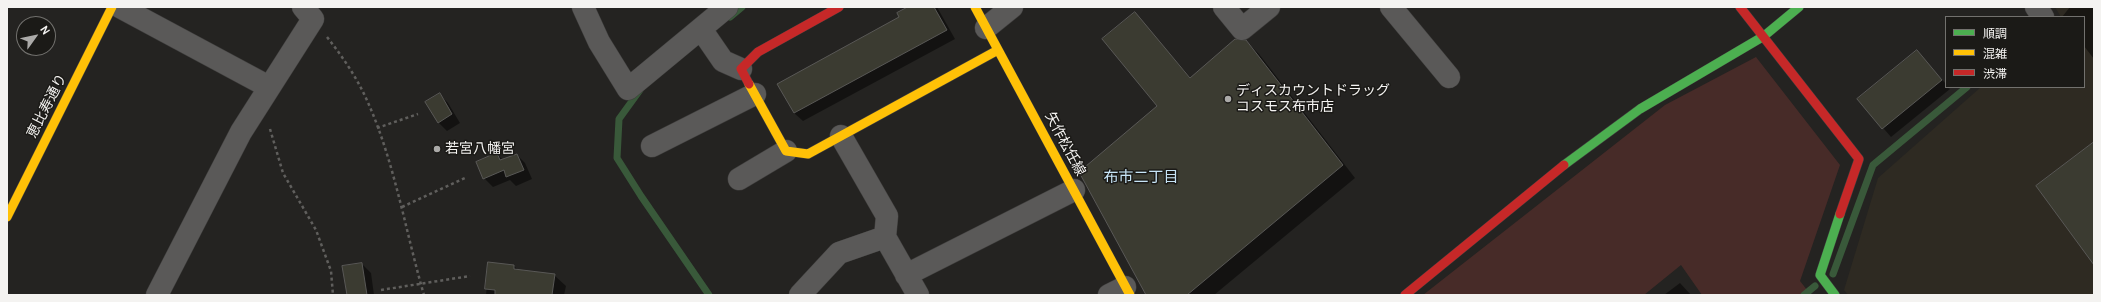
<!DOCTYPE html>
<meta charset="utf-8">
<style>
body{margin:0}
#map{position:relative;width:2101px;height:302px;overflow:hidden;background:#242321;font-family:Cabin,"Noto Sans JP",sans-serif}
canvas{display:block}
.frame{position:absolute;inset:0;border:8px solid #f4f3f1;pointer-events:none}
.legend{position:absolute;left:1945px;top:16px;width:140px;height:72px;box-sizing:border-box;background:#1b1a17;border:1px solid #72716e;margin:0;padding:5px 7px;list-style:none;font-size:12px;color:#f4f3f1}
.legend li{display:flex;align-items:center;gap:8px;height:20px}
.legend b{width:20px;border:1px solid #72716e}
.north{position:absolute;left:16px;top:16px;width:40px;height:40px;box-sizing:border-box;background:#1b1a17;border:1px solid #72716e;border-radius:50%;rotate:57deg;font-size:11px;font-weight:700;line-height:16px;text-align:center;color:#f4f3f1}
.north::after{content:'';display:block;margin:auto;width:14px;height:18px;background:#abaaa8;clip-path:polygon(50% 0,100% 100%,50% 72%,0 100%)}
</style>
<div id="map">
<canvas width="2101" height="302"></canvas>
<div class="frame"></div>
<ul class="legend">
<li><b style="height:5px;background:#4caf50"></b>順調</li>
<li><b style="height:5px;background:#ffc107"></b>混雑</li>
<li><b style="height:5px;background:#c62828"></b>渋滞</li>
</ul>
<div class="north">N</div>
</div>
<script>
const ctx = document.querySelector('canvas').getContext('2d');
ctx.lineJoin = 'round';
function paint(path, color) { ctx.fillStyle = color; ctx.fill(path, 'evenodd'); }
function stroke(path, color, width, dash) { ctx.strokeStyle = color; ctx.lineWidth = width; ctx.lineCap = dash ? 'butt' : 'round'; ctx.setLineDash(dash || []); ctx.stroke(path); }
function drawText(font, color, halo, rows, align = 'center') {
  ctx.font = font + ' Cabin,"Noto Sans JP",sans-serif'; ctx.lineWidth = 3; ctx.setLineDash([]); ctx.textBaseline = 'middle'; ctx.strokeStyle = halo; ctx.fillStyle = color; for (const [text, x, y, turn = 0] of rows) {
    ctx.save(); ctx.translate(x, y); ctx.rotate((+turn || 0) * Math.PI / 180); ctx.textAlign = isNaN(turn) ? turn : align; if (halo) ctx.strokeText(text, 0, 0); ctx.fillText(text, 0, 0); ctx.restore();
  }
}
paint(new Path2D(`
 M 2055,7 L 2094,7 L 2094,295 L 1848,295 L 1844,290 L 1878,178 L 1981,87 L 2084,87 L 2084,17 L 2061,17 Z`), '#2e2a22');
paint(new Path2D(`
 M 1756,57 L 1840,165 L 1800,281 L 1811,295 L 1702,295 L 1681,265 L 1644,295 L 1423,295 L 1665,105 Z`), '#472b28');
paint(new Path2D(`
 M 918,7 L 937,7 L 955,39 L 803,121 L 794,113 L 779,84 Z
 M 2070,7 L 2094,7 L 2094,59 L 2084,46 L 2084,17 L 2062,17 Z
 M 1135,14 L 1191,78 L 1246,41 L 1259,54 L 1355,178 L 1214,295 L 1147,295 L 1158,106 Z
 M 1916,51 L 1946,84 L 1946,87 L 1950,89 L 1891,137 L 1858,99 Z
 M 440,95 L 448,103 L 460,123 L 447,131 L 438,122 Z
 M 497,154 L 503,160 L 517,155 L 525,163 L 532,179 L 516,186 L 510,180 L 493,187 L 484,178 Z
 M 489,263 L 514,266 L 518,270 L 554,275 L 566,286 L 564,295 L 486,295 Z
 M 362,264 L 371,273 L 374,295 L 348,295 Z
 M 1680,283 L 1691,295 L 1664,295 Z`), '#0007');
stroke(new Path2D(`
 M 730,17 L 742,7
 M 640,90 L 619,119 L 617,158 L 641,196 L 709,295
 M 1833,274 L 1873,165 L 1967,87
 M 1804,295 L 1815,286`), '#39593a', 7);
const building = new Path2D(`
 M 908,7 L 934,7 L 947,30 L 794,113 L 777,84 L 899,17 L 897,13 Z
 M 1135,12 L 1190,78 L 1235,39 L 1246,40 L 1343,165 L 1187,295 L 1146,295 L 1079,172 L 1157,106 L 1102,39 Z
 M 1917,50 L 1942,80 L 1882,129 L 1857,99 Z
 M 440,93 L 452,114 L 438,123 L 425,102 Z
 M 2094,142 L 2094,265 L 2036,186 Z
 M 497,153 L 500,160 L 517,154 L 524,170 L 506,177 L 504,170 L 483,179 L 476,162 Z
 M 488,262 L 514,265 L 514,269 L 555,274 L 552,295 L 495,295 L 495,290 L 485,289 Z
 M 362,263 L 367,295 L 347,295 L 342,266 Z`);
paint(building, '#3b3b31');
stroke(building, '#595856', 1);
const street = new Path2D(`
 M 120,7 L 269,87
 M 583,7 L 599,42 L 628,89 L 727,7
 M 1224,7 L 1242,29 L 1269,7
 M 1391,7 L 1449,77
 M 2036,7 L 2043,17
 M 986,28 L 1012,7
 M 701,29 L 723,61 L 741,69
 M 841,136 L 887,216 L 885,237
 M 652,146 L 755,94
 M 739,179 L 786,151
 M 906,275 L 1074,190
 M 157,295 L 241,132 L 313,19 L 303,7
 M 800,295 L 839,253 L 885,237 L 918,295
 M 1109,295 L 1125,287`);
const fast = new Path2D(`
 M 1564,165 L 1640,109 L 1764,36 L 1799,7
 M 1835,295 L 1820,275 L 1840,214`);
const slow = new Path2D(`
 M 975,7 L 1130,295
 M 749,84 L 786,151 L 808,154 L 998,50
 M 7,217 L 112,7`);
const jam = new Path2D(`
 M 1740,7 L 1859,159 L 1840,214
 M 749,84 L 741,69 L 758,52 L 839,7
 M 1405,295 L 1564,165`);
stroke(street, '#3f3e3d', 23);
stroke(fast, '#3f3e3d', 10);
stroke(slow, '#3f3e3d', 10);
stroke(jam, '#3f3e3d', 10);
stroke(new Path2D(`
 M 327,37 C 342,56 355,75 365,96 C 394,158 405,230 424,295
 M 377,128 L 418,114
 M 270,129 L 283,173 L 316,230 L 331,271 L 333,295
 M 402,207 L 465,178
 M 381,290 L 470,276`), '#605f5d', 2.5, [3, 3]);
stroke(street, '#5a5958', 22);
stroke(fast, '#4caf50', 9);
stroke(slow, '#ffc107', 9);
stroke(jam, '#c62828', 9);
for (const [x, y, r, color] of [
 [1228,99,4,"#abaaa8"],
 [437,149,4,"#abaaa8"]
]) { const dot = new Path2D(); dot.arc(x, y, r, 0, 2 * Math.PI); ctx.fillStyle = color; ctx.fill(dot); stroke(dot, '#1b1a17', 1.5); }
drawText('14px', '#f4f3f1', '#1b1a17', [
 ["ディスカウントドラッグ",1236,91],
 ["コスモス布市店",1236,107],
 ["若宮八幡宮",445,149]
], 'left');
drawText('14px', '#f4f3f1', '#1b1a17', [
 ["恵比寿通り",47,106,-63],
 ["矢作松任線",1065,144,62]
]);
drawText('15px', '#c7e4f6', '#1b1a17', [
 ["布市二丁目",1141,178]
]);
</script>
